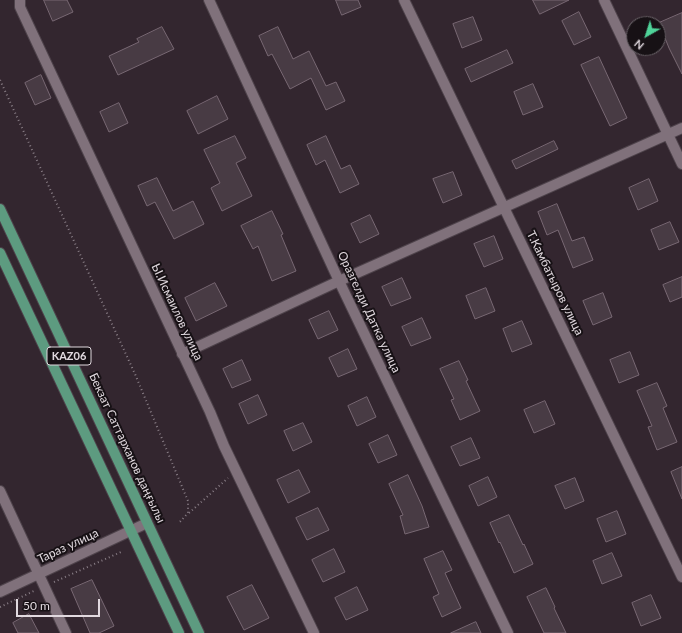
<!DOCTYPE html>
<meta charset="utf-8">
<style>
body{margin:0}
#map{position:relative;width:682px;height:633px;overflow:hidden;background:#33262f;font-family:Lato,sans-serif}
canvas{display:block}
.north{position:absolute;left:626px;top:16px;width:40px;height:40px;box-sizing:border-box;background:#171115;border:1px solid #686166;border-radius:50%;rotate:219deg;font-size:11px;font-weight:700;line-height:16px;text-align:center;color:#e1d9df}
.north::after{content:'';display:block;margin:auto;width:14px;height:18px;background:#4fd399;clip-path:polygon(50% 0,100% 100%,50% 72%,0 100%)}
.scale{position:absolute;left:16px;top:599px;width:84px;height:18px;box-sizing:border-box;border:2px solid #e1d9df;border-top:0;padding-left:5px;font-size:12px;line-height:14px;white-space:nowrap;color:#e1d9df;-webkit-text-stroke:3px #171115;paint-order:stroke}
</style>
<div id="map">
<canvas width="682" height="633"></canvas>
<div class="north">N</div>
<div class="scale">50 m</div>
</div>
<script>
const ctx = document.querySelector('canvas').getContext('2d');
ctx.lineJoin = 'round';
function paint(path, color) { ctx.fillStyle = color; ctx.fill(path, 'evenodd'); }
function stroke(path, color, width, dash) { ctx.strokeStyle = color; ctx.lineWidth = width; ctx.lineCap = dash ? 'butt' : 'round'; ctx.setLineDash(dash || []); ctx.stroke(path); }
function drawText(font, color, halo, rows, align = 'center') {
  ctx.font = font + ' Lato,sans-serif'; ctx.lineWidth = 4; ctx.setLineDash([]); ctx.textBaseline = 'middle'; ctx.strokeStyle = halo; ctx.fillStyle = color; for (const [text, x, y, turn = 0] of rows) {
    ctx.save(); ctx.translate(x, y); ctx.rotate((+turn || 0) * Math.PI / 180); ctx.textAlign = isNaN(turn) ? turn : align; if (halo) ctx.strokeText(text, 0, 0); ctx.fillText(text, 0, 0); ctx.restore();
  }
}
const building = new Path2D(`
 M 44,0 L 67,0 L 73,12 L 53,21 Z
 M 336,0 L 358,0 L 361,7 L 342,15 Z
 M 533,0 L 569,0 L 540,14 Z
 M 579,12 L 591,37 L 574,45 L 562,21 Z
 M 682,13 L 682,74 L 669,48 L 659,23 Z
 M 473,17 L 482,40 L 462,48 L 453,24 Z
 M 162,27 L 174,49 L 118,75 L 109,56 L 139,42 L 137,39 Z
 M 278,27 L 293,59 L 309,51 L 326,86 L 336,82 L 345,101 L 326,110 L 311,78 L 290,89 L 272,54 L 268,56 L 259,36 Z
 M 507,50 L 513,63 L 471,82 L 465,69 Z
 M 599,57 L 627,118 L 610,126 L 581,65 Z
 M 41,75 L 51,98 L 35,105 L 25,83 Z
 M 533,84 L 543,107 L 523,115 L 514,92 Z
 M 217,96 L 228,119 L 198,134 L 187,111 Z
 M 119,103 L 128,123 L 109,132 L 100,112 Z
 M 235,136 L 246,158 L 236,163 L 252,196 L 222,211 L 211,188 L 220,183 L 204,150 Z
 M 326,136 L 341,169 L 350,165 L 359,184 L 340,193 L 325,160 L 316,165 L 307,145 Z
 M 554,141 L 558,149 L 516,169 L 512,161 Z
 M 453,172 L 462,195 L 443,203 L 433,179 Z
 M 157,178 L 173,211 L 193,201 L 204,224 L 174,239 L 155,202 L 147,206 L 138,186 Z
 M 649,179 L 658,201 L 638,210 L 629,188 Z
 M 557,204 L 572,241 L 584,237 L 593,260 L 573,268 L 558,230 L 547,235 L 538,212 Z
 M 272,211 L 283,234 L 281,235 L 296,271 L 272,281 L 258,246 L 253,249 L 241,226 Z
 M 370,215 L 379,234 L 360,243 L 351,224 Z
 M 670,222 L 679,242 L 659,250 L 651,230 Z
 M 494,236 L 503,259 L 484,267 L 474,244 Z
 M 682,277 L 682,297 L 670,302 L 663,285 Z
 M 402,278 L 411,298 L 391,306 L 382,287 Z
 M 215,283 L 227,306 L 196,321 L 185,298 Z
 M 486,288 L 495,311 L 475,319 L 466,296 Z
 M 603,293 L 612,317 L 593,325 L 583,301 Z
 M 329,311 L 338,330 L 318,339 L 309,320 Z
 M 422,318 L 431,338 L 411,346 L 402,327 Z
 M 522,321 L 532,344 L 512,352 L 503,329 Z
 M 348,349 L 357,369 L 338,377 L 329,358 Z
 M 630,352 L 639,375 L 619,383 L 610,360 Z
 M 242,360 L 251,380 L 232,388 L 223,369 Z
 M 459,361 L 468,380 L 466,381 L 480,411 L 460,420 L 451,400 L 454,399 L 440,369 Z
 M 657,383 L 667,406 L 663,408 L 677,442 L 657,450 L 648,427 L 652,426 L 637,391 Z
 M 258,395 L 267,415 L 248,424 L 239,404 Z
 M 367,397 L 376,417 L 357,426 L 348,406 Z
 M 545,401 L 555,424 L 534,433 L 524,410 Z
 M 303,423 L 312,442 L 293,451 L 284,431 Z
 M 388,435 L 397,455 L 378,463 L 369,444 Z
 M 471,438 L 480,458 L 460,466 L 451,447 Z
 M 682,467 L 682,499 L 671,472 Z
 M 299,470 L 310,492 L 288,503 L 277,480 Z
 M 408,475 L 422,506 L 429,527 L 405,534 L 400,516 L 403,515 L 389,484 Z
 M 488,477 L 497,497 L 478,506 L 469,486 Z
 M 575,478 L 584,501 L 565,509 L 555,486 Z
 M 318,508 L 329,530 L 307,540 L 296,518 Z
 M 617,511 L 626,534 L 606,542 L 597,519 Z
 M 509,515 L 523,545 L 524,544 L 533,564 L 514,573 L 500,542 L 499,543 L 490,523 Z
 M 334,549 L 345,572 L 323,582 L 312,560 Z
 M 443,551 L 452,570 L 445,573 L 461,608 L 442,617 L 433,597 L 439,594 L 424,559 Z
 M 612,553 L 622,576 L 602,584 L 593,561 Z
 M 92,580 L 114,626 L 99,633 L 90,633 L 71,589 Z
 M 252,585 L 269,618 L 244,630 L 227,597 Z
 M 357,587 L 368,610 L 346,620 L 335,598 Z
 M 546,588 L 555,607 L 554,608 L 566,633 L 544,633 L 527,597 Z
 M 651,595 L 661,618 L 641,626 L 632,603 Z
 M 29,614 L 39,633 L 18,633 L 13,623 Z
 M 476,622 L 481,633 L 451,633 Z`);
paint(building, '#483b44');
stroke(building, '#786873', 1);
const minor = new Path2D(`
 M 20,0 L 20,7 L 210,412 L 224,446 L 314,633
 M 209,0 L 339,281 L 508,633
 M 404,0 L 682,577
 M 604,0 L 682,164
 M 182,354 L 339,281 L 682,128
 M 0,491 L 66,633
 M 0,592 L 147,523`);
const major = new Path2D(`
 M 0,209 L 199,633
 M 0,253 L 179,633`);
stroke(minor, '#4e434b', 12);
stroke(major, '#4e434b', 12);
stroke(new Path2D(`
 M 0,80 L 135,374 L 188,501 L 188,513 L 178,524
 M 189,513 L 228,478
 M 54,582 L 121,552
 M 0,607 L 36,590`), '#897e86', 2, [1, 3]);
stroke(minor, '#80717b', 10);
stroke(major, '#5d9b80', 10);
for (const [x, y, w] of [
 [69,356,44]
]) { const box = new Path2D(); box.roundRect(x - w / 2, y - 9, w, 18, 3); ctx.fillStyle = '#171115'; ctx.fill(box); stroke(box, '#e1d9df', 1); }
drawText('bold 11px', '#e1d9df', null, [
 ["KАZ06",69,356]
]);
drawText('12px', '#e1d9df', '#171115', [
 ["Т.Камбатыров улица",555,283,64],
 ["Ы.Исмаилов улица",177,312,65],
 ["Оразгелди Датка улица",369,312,65],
 ["Бекзат Саттарханов даңғылы",127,448,65],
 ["Тараз улица",68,546,-25]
]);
</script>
